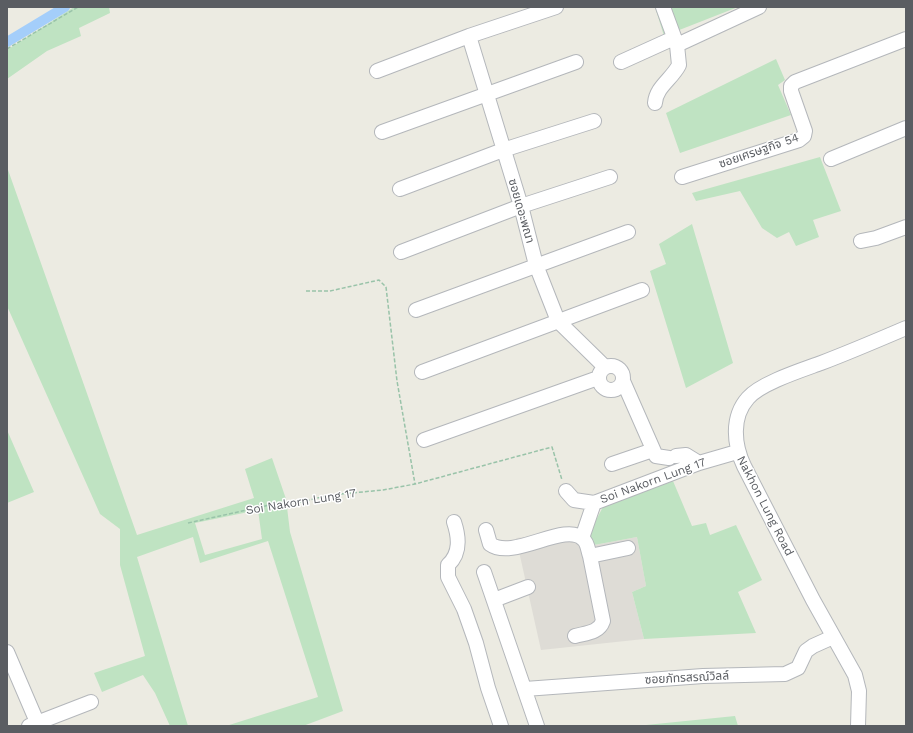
<!DOCTYPE html>
<meta charset="utf-8">
<style>
body{margin:0}
#map{position:relative;width:913px;height:733px;overflow:hidden;background:#ecebe2;font-family:"Work Sans",sans-serif}
canvas{display:block}
.frame{position:absolute;inset:0;border:8px solid #5a5d62;pointer-events:none}
</style>
<div id="map">
<canvas width="913" height="733"></canvas>
<div class="frame"></div>
</div>
<script>
const ctx = document.querySelector('canvas').getContext('2d');
ctx.lineJoin = 'round';
function paint(path, color) { ctx.fillStyle = color; ctx.fill(path, 'evenodd'); }
function stroke(path, color, width, dash) { ctx.strokeStyle = color; ctx.lineWidth = width; ctx.lineCap = dash ? 'butt' : 'round'; ctx.setLineDash(dash || []); ctx.stroke(path); }
function drawText(font, color, halo, rows, align = 'center') {
  ctx.font = font + ' "Work Sans","Noto Sans Thai",sans-serif'; ctx.lineWidth = 3; ctx.setLineDash([]); ctx.textBaseline = 'middle'; ctx.strokeStyle = halo; ctx.fillStyle = color; for (const [text, x, y, turn = 0] of rows) {
    ctx.save(); ctx.translate(x, y); ctx.rotate((+turn || 0) * Math.PI / 180); ctx.textAlign = isNaN(turn) ? turn : align; if (halo) ctx.strokeText(text, 0, 0); ctx.fillText(text, 0, 0); ctx.restore();
  }
}
paint(new Path2D(`
 M 581,531 L 594,545 L 637,537 L 646,586 L 632,592 L 644,639 L 541,650 L 516,538 Z`), '#dedcd6');
paint(new Path2D(`
 M 74,7 L 109,7 L 110,13 L 79,28 L 81,36 L 47,51 L 7,79 L 7,50 Z
 M 655,7 L 738,7 L 664,36 Z
 M 776,59 L 785,80 L 778,85 L 791,115 L 680,153 L 666,113 Z
 M 820,157 L 841,211 L 813,220 L 819,237 L 796,246 L 789,232 L 777,238 L 762,228 L 740,191 L 696,201 L 692,193 Z
 M 7,167 L 137,535 L 254,498 L 245,469 L 272,458 L 286,499 L 290,532 L 343,711 L 303,726 L 226,726 L 318,697 L 268,541 L 200,563 L 193,537 L 137,557 L 188,726 L 170,726 L 155,693 L 143,675 L 102,692 L 94,673 L 145,656 L 120,565 L 120,529 L 100,514 L 7,306 ZM 258,510 L 262,539 L 205,555 L 195,523 Z
 M 692,224 L 733,363 L 686,388 L 650,271 L 666,264 L 659,244 Z
 M 7,430 L 34,492 L 7,503 Z
 M 673,481 L 692,526 L 706,523 L 710,535 L 736,525 L 762,580 L 738,592 L 756,633 L 644,639 L 632,592 L 646,586 L 637,537 L 594,545 L 587,537 L 604,505 Z
 M 735,716 L 738,726 L 636,726 Z`), '#bfe3c2');
stroke(new Path2D(`
 M 7,42 L 65,7`), '#a4cefa', 10);
const minor = new Path2D(`
 M 469,36 L 521,206 L 536,265 L 558,321 L 605,367
 M 677,45 L 759,7
 M 621,62 L 674,38
 M 377,71 L 469,36 L 556,7
 M 655,103 C 656,87 672,79 679,65 L 677,45 L 663,7
 M 382,132 L 576,62
 M 831,159 L 906,128
 M 682,177 L 799,140 L 804,136 L 805,131 L 791,91 L 791,86 L 795,82 L 906,39
 M 400,189 L 503,150 L 594,121
 M 861,241 L 876,238 L 906,227
 M 401,252 L 521,206 L 610,177
 M 416,310 L 628,232
 M599 378a12 12 0 1 1 24 0a12 12 0 1 1-24 0Z
 M 422,372 L 642,290
 M 623,381 L 656,456 L 669,458
 M 424,440 L 598,378
 M 676,456 L 686,455 L 699,463
 M 612,464 L 653,450
 M 566,491 L 574,500 L 594,503 L 699,463 L 737,452
 M 454,522 C 459,537 461,553 448,565 L 448,577 L 464,609 L 476,643 L 488,688 L 501,726
 M 486,530 L 490,544 C 513,561 565,521 583,539 C 588,543 588,551 590,556 L 628,548
 M 582,538 L 594,503
 M 484,572 L 537,726
 M 494,600 L 528,587
 M 575,636 C 586,633 599,633 603,621 L 590,556
 M 7,652 L 37,722
 M 525,689 L 703,676 L 785,674 L 798,668 L 806,651 L 813,646 L 833,637
 M 29,726 L 91,702
 M 858,726 L 859,691 L 855,675 L 813,600 L 744,466 C 734,445 731,417 748,398 C 761,383 802,370 821,363 C 850,352 878,340 906,328`);
stroke(minor, '#b4b7bb', 16);
stroke(new Path2D(`
 M 7,49 L 78,7
 M 306,291 L 330,291 L 379,280 L 386,287 L 397,381 L 415,484
 M 188,523 L 274,504 L 301,502 L 330,495 L 383,490 L 415,484 L 552,447 L 562,480`), '#99c3a9', 1.5, [4, 2]);
stroke(minor, '#fff', 14);
drawText('12px', '#5a5d62', '#fff', [
 ["ซอยเศรษฐกิจ 54",759,151,-19],
 ["ซอยเดอะพณา",521,211,74],
 ["Soi Nakorn Lung 17",653,481,-20],
 ["Soi Nakorn Lung 17",301,502,-9],
 ["Nakhon Lung Road",765,506,63],
 ["ซอยภัทรสรณ์วิลล์",687,678,-3]
]);
</script>
